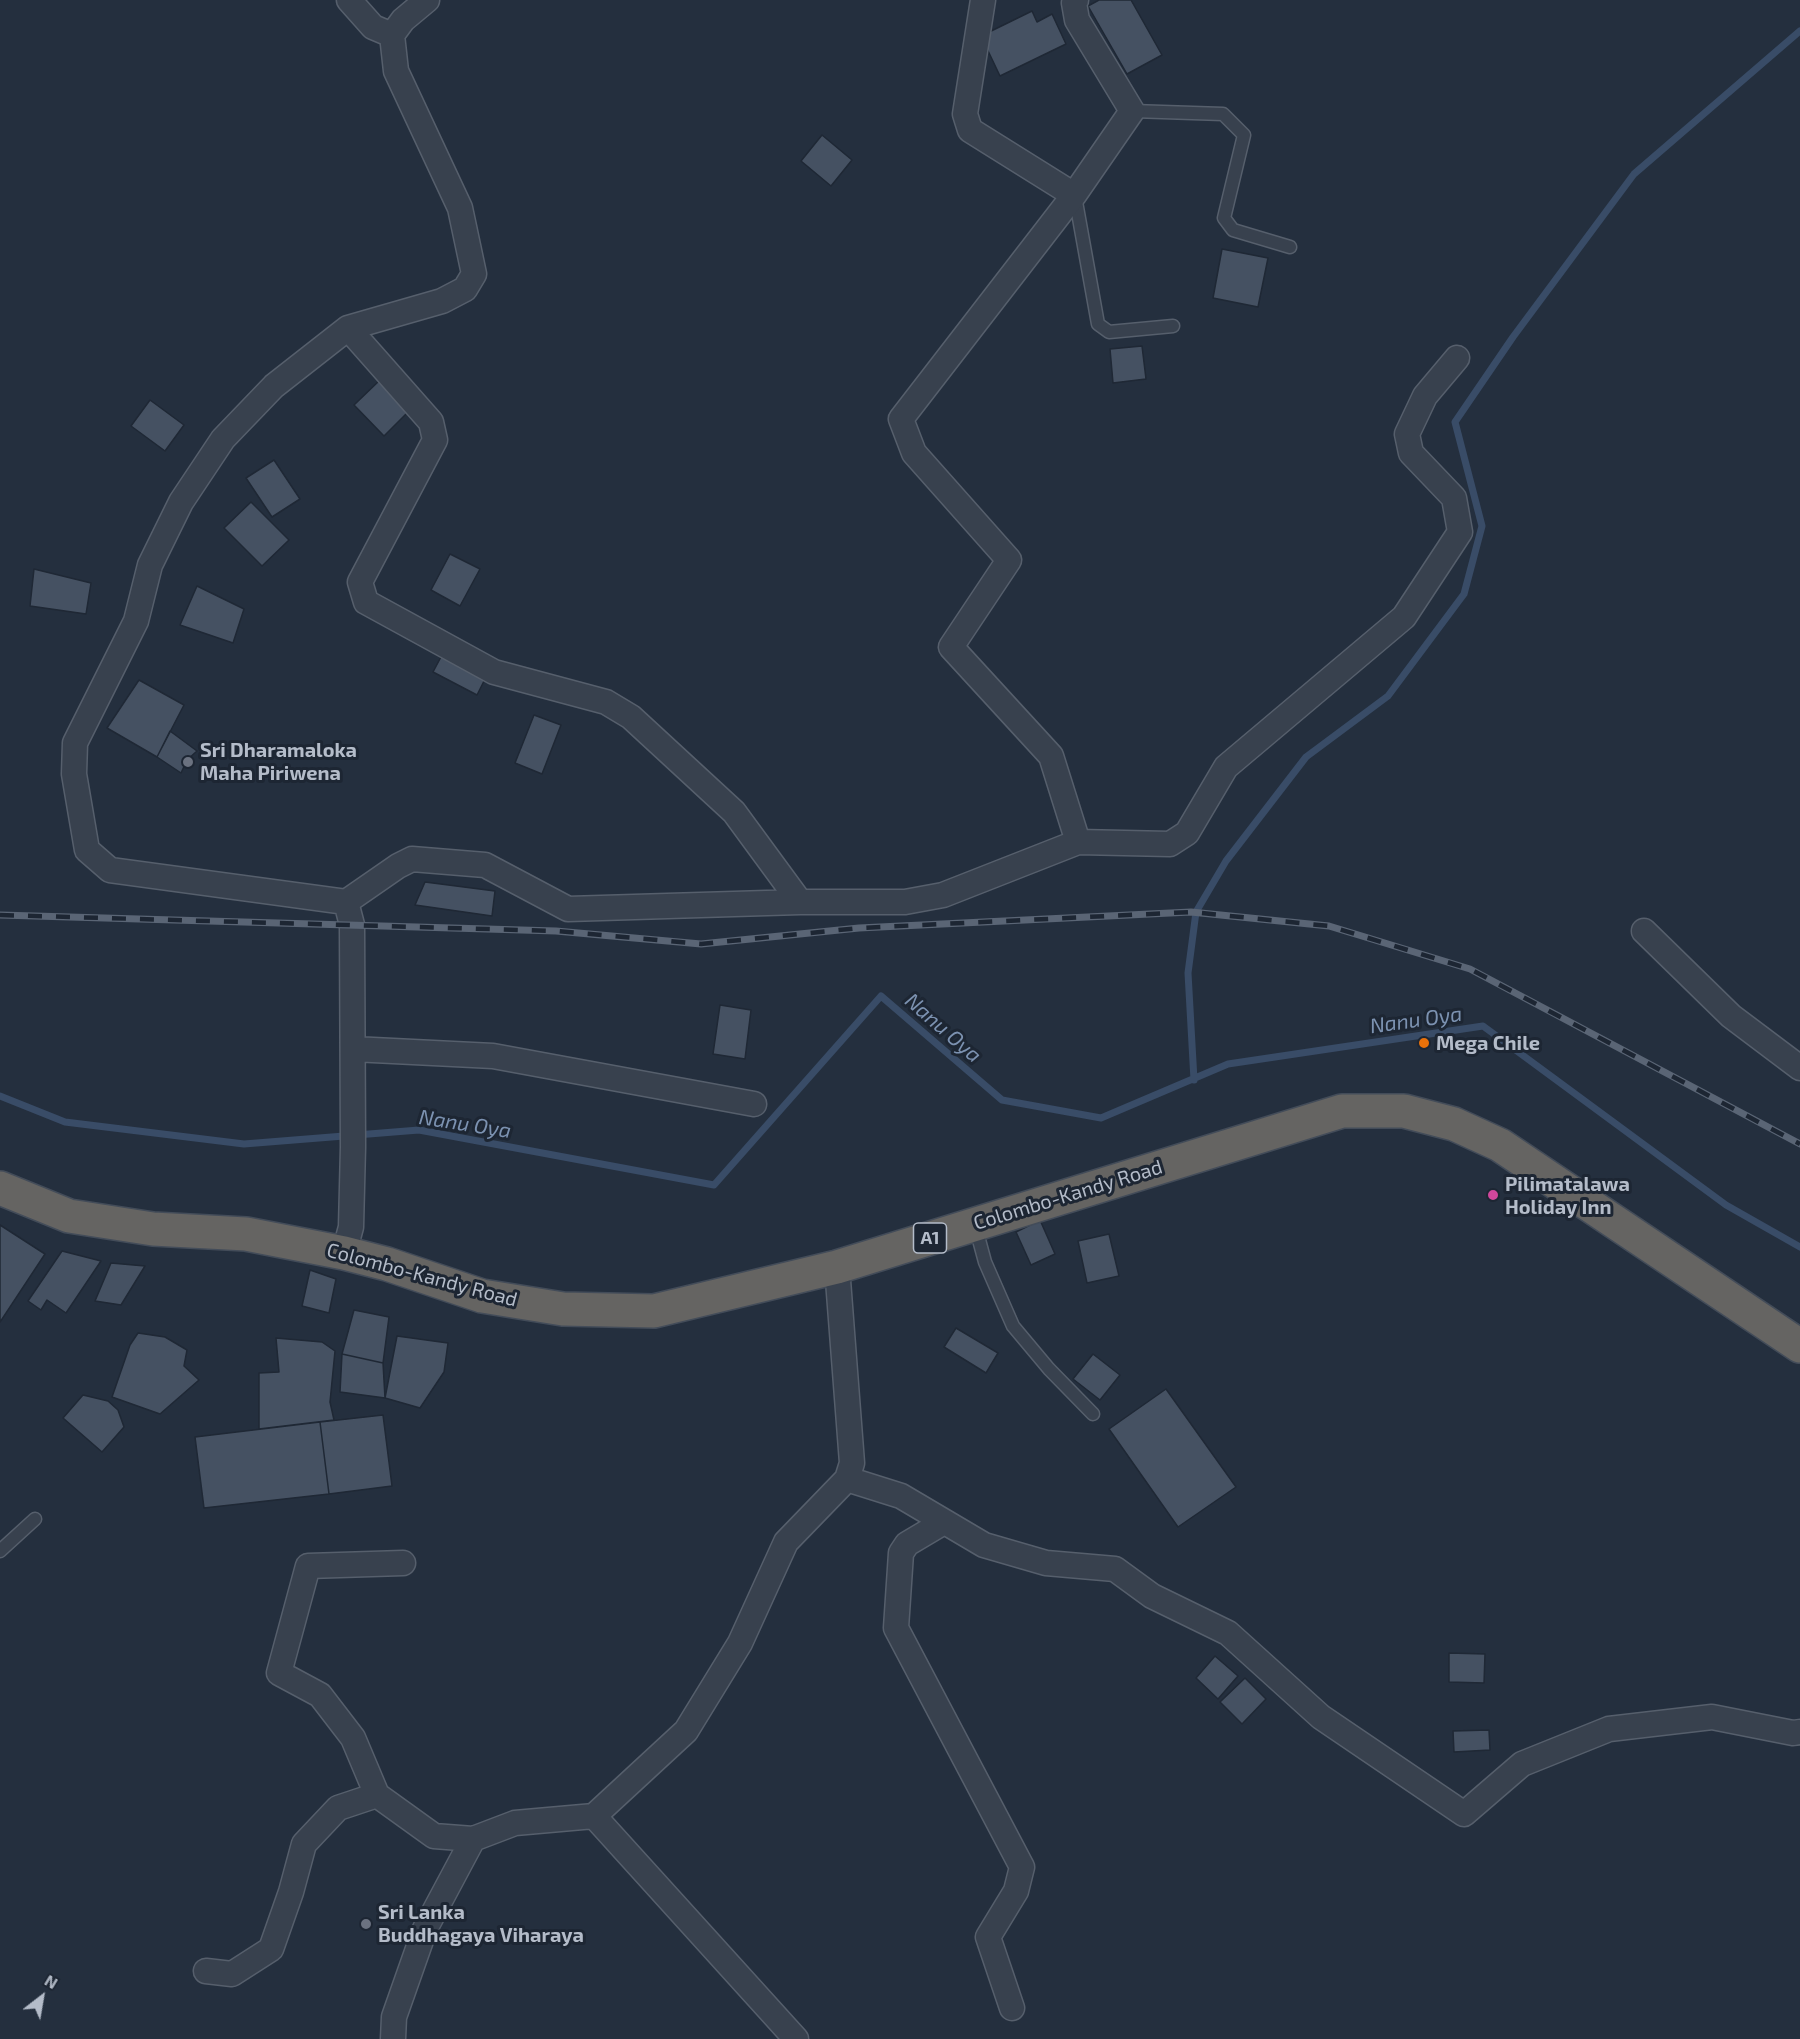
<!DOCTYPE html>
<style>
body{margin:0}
#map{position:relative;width:1800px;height:2039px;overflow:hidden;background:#242f3e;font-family:"Exo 2",sans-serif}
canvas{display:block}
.north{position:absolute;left:12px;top:1967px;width:60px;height:60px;-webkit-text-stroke:4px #1d2633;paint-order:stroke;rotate:31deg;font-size:16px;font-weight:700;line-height:24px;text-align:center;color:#b4bcc9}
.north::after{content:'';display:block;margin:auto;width:21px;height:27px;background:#b4bcc9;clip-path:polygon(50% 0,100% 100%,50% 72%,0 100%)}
</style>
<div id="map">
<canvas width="1800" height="2039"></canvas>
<div class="north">N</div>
</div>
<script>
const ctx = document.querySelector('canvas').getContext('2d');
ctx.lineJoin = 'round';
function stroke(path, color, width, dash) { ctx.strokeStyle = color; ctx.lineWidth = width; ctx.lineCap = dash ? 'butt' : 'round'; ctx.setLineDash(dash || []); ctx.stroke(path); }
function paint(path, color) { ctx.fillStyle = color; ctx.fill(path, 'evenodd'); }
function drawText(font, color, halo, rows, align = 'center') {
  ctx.font = font + ' "Exo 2",sans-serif'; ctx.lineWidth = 6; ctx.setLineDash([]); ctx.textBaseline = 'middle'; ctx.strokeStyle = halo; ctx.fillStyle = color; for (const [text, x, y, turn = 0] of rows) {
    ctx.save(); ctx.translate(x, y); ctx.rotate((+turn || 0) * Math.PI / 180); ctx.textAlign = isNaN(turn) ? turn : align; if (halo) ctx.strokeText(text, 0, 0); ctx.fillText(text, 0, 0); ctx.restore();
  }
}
stroke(new Path2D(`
 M 1194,1080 L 1188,973 L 1196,912 L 1226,861 L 1306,757 L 1388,696 L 1464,594 L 1482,526 L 1455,422 L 1513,337 L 1634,174 L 1800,31
 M 0,1096 L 65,1122 L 244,1144 L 419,1130 L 714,1185 L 881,996 L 1002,1100 L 1101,1118 L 1228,1064 L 1483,1026 L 1726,1205 L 1800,1247`), '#394c67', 7);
const building = new Path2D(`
 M 1099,0 L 1131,0 L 1162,55 L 1127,74 L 1088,6 Z
 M 1032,11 L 1037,22 L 1052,14 L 1066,44 L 1000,76 L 981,36 Z
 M 822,135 L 852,160 L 831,186 L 801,161 Z
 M 1222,249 L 1268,258 L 1258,307 L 1213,298 Z
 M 1142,346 L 1146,379 L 1113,383 L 1110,349 Z
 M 380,380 L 410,410 L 384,436 L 354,405 Z
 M 150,400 L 184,425 L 165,451 L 131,426 Z
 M 274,460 L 300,499 L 272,517 L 246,478 Z
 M 251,502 L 289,540 L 262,566 L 224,528 Z
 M 450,554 L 480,569 L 460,606 L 431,590 Z
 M 34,569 L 91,583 L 86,614 L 30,606 Z
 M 197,586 L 244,609 L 233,643 L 180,625 Z
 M 442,655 L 486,677 L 477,695 L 433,672 Z
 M 139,680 L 184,705 L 157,757 L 107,728 Z
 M 534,715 L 561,725 L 542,774 L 515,763 Z
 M 170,731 L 197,751 L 187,760 L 181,773 L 157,757 Z
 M 425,882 L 495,891 L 492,916 L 415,905 Z
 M 720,1005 L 751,1010 L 745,1059 L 713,1054 Z
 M 1040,1220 L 1055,1254 L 1031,1265 L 1016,1232 Z
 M 0,1225 L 45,1254 L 0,1322 Z
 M 1109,1234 L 1119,1276 L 1087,1283 L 1078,1241 Z
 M 62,1251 L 101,1261 L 66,1313 L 47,1300 L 41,1310 L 28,1301 Z
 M 111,1263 L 145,1266 L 121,1305 L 95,1301 Z
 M 310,1270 L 336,1279 L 329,1313 L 302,1306 Z
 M 354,1310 L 389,1317 L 383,1363 L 342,1354 Z
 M 956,1328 L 998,1353 L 986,1373 L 944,1347 Z
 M 138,1333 L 165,1337 L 187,1350 L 184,1366 L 199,1380 L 160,1414 L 112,1397 L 130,1345 Z
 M 397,1336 L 448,1343 L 444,1372 L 420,1408 L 385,1398 Z
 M 276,1338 L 322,1342 L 335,1351 L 330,1402 L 334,1420 L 259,1429 L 259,1373 L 279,1372 Z
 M 342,1354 L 383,1363 L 385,1398 L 340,1392 Z
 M 1093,1354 L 1120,1375 L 1100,1400 L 1073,1379 Z
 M 1166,1389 L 1236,1487 L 1178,1527 L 1109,1429 Z
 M 83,1395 L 108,1401 L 118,1410 L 124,1427 L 102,1452 L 63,1418 Z
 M 383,1415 L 392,1486 L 329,1494 L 320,1422 Z
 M 320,1422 L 329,1494 L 204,1508 L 195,1437 Z
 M 1449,1653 L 1485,1654 L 1484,1683 L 1449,1682 Z
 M 1215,1656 L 1238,1676 L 1218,1699 L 1196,1678 Z
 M 1245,1678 L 1266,1699 L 1242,1724 L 1220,1702 Z
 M 1489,1730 L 1490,1750 L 1454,1752 L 1453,1731 Z`);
paint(building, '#455162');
stroke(building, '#1f2835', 1.5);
const service = new Path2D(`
 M 1132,111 L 1223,114 L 1244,135 L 1224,218 L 1233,230 L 1290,247
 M 1075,196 L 1098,324 L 1109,332 L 1173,326
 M 975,1225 L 985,1262 L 1013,1326 L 1049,1369 L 1093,1414
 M 0,1551 L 35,1519`);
const minor = new Path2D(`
 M 349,0 L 373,27 L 392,35
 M 983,0 L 965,114 L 970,130 L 1074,195
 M 1076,0 L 1074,3 L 1077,20 L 1132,111 L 1074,195 L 901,419 L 914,453 L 1009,560 L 951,647 L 1051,756 L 1078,842
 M 348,328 L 431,422 L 435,440 L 360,582 L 366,602 L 494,672 L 606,702 L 631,717 L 734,812 L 800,902
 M 346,902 L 398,866 L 412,859 L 485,865 L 568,909 L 800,902 L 905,902 L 943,895 L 1078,842 L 1170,844 L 1187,833 L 1226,767 L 1404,617 L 1460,532 L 1454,498 L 1411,453 L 1407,434 L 1425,396 L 1457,358
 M 1644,931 L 1731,1016 L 1800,1068
 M 353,1049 L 493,1056 L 754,1104
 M 344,1253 L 351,1227 L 353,1147 L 352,925 L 346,902 L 110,870 L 87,850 L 74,774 L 75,743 L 136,621 L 150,565 L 181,502 L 223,439 L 274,386 L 348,328 L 442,301 L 465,289 L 474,274 L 460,208 L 396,71 L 392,35 L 403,20 L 427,0
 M 847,1479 L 901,1496 L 984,1545 L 1046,1563 L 1115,1569 L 1152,1596 L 1228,1633 L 1321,1717 L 1464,1814 L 1522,1764 L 1609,1729 L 1712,1717 L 1793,1733 L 1800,1732
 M 944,1522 L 907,1544 L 901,1553 L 896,1628 L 1022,1867 L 1016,1891 L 988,1937 L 1012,2008
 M 403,1563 L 308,1566 L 279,1673 L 320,1695 L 353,1738 L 377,1795 L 434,1836 L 473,1839
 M 594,1816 L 796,2039
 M 206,1971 L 232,1974 L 271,1949 L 291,1892 L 304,1844 L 338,1808 L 377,1795
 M 393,2039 L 394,2017 L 425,1929 L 473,1839 L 515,1823 L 594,1816 L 686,1731 L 740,1643 L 786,1542 L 847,1479 L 852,1463 L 837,1267`);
const trunk = new Path2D(`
 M 0,1188 L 69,1216 L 153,1229 L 246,1234 L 344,1253 L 387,1264 L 482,1296 L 563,1309 L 654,1311 L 837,1267 L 1342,1111 L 1404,1111 L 1454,1124 L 1500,1145 L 1800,1346`);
stroke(service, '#565f6c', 15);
stroke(minor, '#565f6c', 27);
stroke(trunk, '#434c59', 36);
stroke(service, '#38414e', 12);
stroke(minor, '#38414e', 24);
stroke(trunk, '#656462', 33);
const rail = new Path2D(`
 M 0,915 L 556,931 L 701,944 L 859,928 L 1191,912 L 1329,926 L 1470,969 L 1800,1144`);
stroke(rail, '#5a6575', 7);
stroke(rail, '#1d2633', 4.5, [14]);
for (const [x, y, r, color] of [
 [188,762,6,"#6b7280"],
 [1424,1043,6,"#e8710a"],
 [1493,1195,6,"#d1479c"],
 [366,1924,6,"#6b7280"]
]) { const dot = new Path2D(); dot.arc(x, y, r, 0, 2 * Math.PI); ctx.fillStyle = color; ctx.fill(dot); stroke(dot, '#1d2633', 2); }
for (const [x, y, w] of [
 [930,1238,33]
]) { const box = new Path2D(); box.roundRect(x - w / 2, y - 15, w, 30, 4.5); ctx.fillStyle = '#1d2633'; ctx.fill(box); stroke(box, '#b4bcc9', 1.5); }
drawText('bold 18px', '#b4bcc9', null, [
 ["A1",930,1238]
]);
drawText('bold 20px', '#b4bcc9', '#1d2633', [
 ["Sri Dharamaloka",200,750],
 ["Maha Piriwena",200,773],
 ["Mega Chile",1436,1043],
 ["Pilimatalawa",1505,1184],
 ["Holiday Inn",1505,1207],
 ["Sri Lanka",378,1912],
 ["Buddhagaya Viharaya",378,1935]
], 'left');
drawText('20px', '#b4bcc9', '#1d2633', [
 ["Colombo-Kandy Road",1068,1195,-17],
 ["Colombo-Kandy Road",422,1275,15]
]);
drawText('italic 21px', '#7c92b1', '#1d2633', [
 ["Nanu Oya",1416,1020,-8],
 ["Nanu Oya",943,1028,41],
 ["Nanu Oya",465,1124,9]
]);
</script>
